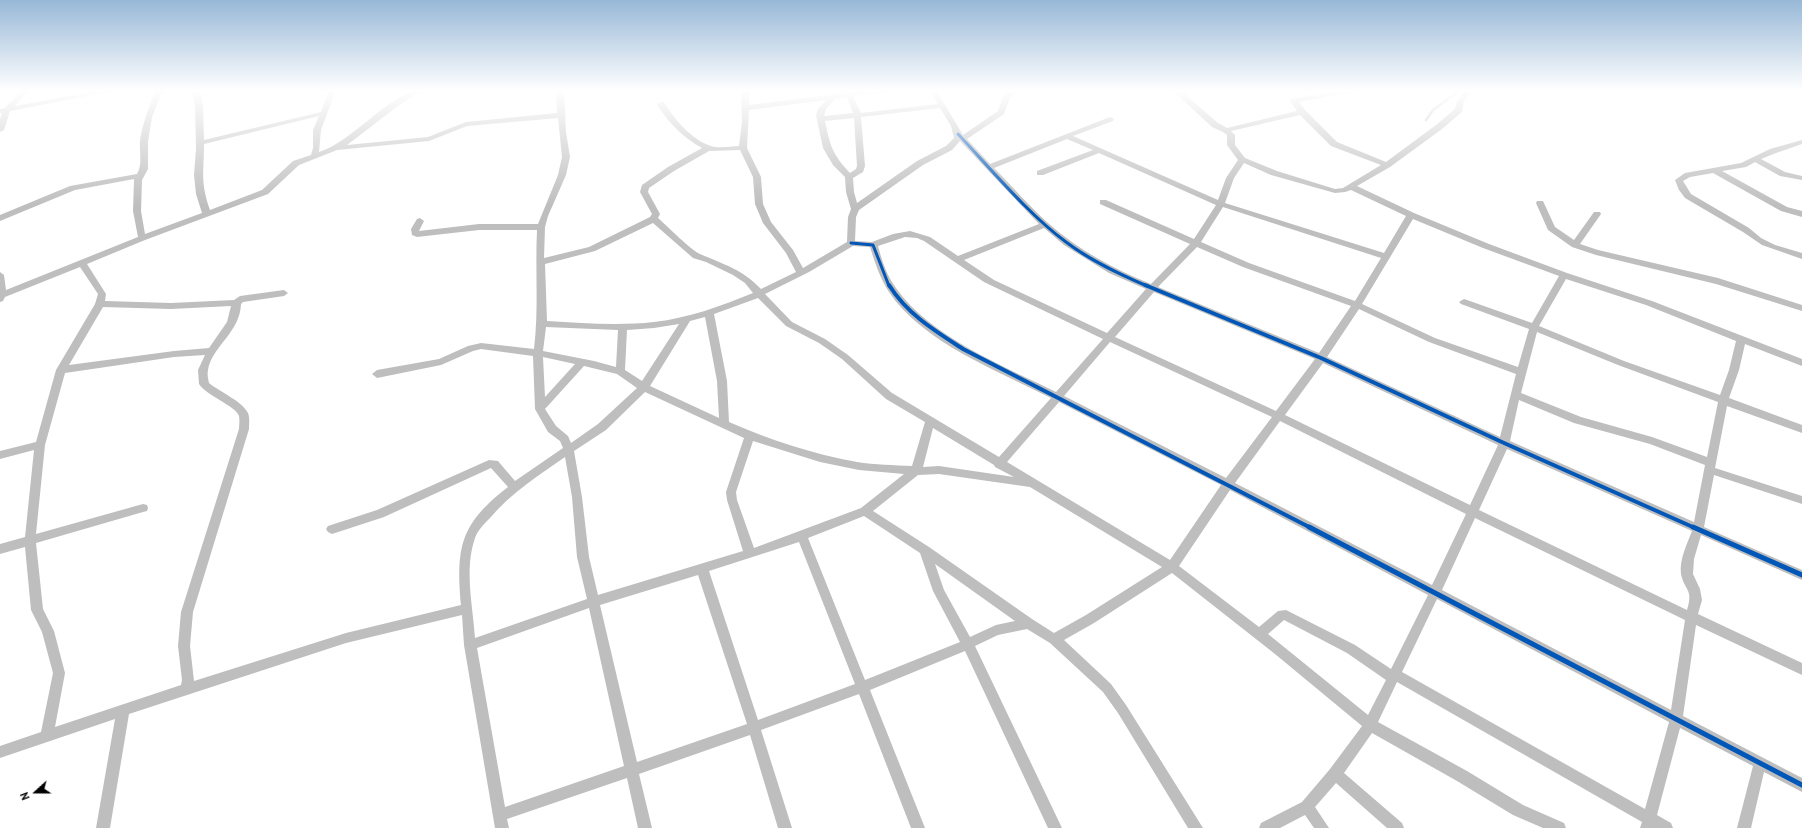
<!DOCTYPE html>
<style>
body{margin:0}
#map{position:relative;width:1802px;height:828px;overflow:hidden;background:#fff;font-family:"PT Sans",sans-serif}
canvas{display:block}
.north{position:absolute;left:16px;top:772px;width:40px;height:40px;-webkit-text-stroke:3px #fff;paint-order:stroke;rotate:249deg;font-size:11px;font-weight:700;line-height:16px;text-align:center;color:#000}
.north::after{content:'';display:block;margin:auto;width:14px;height:18px;background:#000;clip-path:polygon(50% 0,100% 100%,50% 72%,0 100%)}
</style>
<div id="map">
<canvas width="1802" height="828"></canvas>
<div class="north">N</div>
</div>
<script>
const ctx = document.querySelector('canvas').getContext('2d');
ctx.lineJoin = 'round';
function stroke(path, color, width, dash) { ctx.strokeStyle = color; ctx.lineWidth = width; ctx.lineCap = dash ? 'butt' : 'round'; ctx.setLineDash(dash || []); ctx.stroke(path); }
function paint(path, color) { ctx.fillStyle = color; ctx.fill(path, 'evenodd'); }
stroke(new Path2D(`
 M 1426,120 L 1433,110 L 1456,93 L 1457,90`), '#bdbdbd', 2.5);
paint(new Path2D(`
 M 22,90 L 29,90 L 15,106 L 102,90 L 118,90 L 10,111 L 4,130 L 0,132 L 0,119 L 2,113 L 0,113 L 0,109 L 5,108 Z
 M 156,90 L 163,90 L 152,117 L 148,142 L 148,169 L 142,180 L 141,211 L 145,234 L 202,213 L 196,194 L 194,175 L 196,149 L 195,106 L 192,90 L 200,90 L 203,106 L 204,140 L 321,112 L 329,90 L 336,90 L 321,130 L 319,152 C 354,141 392,90 422,90 L 398,106 L 347,145 L 428,137 L 466,122 L 557,113 L 556,90 L 564,90 L 566,132 L 570,157 L 566,175 L 548,216 L 545,227 L 544,258 L 589,247 L 650,217 L 652,214 L 640,192 L 642,185 L 668,167 L 702,148 C 684,138 667,122 657,104 L 661,102 L 664,102 C 673,118 693,141 711,146 C 720,149 731,146 739,146 L 742,122 L 741,90 L 749,90 L 749,105 L 845,93 L 844,90 L 851,90 L 851,92 L 887,90 L 884,92 L 853,96 L 861,113 L 938,104 L 929,90 L 936,90 L 963,135 L 998,111 L 1003,97 L 1010,90 L 1018,90 L 1010,98 L 1004,114 L 967,139 L 990,164 L 1110,117 L 1114,119 L 1113,121 L 1073,136 L 1218,200 L 1226,178 L 1238,160 L 1227,145 L 1227,135 L 1223,132 L 1212,127 L 1172,90 L 1180,90 L 1218,123 L 1227,128 L 1297,111 L 1290,101 L 1291,99 L 1345,90 L 1362,90 L 1299,102 L 1305,110 L 1337,142 L 1386,162 L 1436,125 L 1455,109 L 1457,101 L 1466,90 L 1473,90 L 1464,101 L 1462,112 L 1442,129 L 1390,167 L 1357,186 L 1414,213 L 1489,244 L 1567,273 L 1652,301 L 1802,359 L 1802,366 L 1745,344 L 1739,370 L 1729,398 L 1802,425 L 1802,433 L 1727,406 L 1715,468 L 1802,496 L 1802,504 L 1714,475 L 1704,527 L 1802,570 L 1802,580 L 1701,535 L 1694,559 L 1693,574 L 1700,589 L 1702,600 L 1698,614 L 1802,663 L 1802,675 L 1696,625 L 1683,716 L 1802,778 L 1802,792 L 1764,772 L 1751,828 L 1737,828 L 1753,766 L 1680,728 L 1657,815 L 1671,823 L 1673,828 L 1640,828 L 1642,822 L 1397,682 L 1378,722 L 1467,771 L 1523,805 L 1564,823 L 1566,828 L 1543,828 L 1513,815 L 1457,781 L 1372,733 L 1344,773 L 1402,823 L 1404,828 L 1387,828 L 1336,783 L 1315,807 L 1329,828 L 1314,828 L 1305,815 L 1280,828 L 1259,828 L 1261,823 L 1302,802 L 1330,769 L 1362,726 L 1275,654 L 1172,573 L 1094,623 L 1064,640 L 1111,684 L 1126,705 L 1203,828 L 1188,828 L 1118,713 L 1103,692 L 1050,643 L 1027,629 L 998,635 L 975,646 L 1062,828 L 1048,828 L 965,651 L 870,690 L 925,828 L 911,828 L 859,694 L 761,730 L 792,828 L 778,828 L 750,735 L 639,774 L 652,828 L 638,828 L 627,778 L 507,819 L 509,828 L 495,828 L 464,645 L 462,615 L 346,643 L 129,714 L 110,828 L 96,828 L 115,719 L 0,758 L 0,746 L 41,732 L 53,673 L 42,632 L 31,610 L 25,547 L 0,554 L 0,544 L 25,537 L 34,450 L 0,459 L 0,451 L 36,442 L 56,370 L 95,304 L 98,294 L 80,267 L 5,297 L 3,301 L 0,302 L 0,272 L 4,275 L 6,290 L 138,237 L 133,211 L 134,179 L 75,190 L 0,221 L 0,215 L 70,186 L 137,174 C 143,164 139,152 140,140 C 143,122 149,107 156,90 ZM 847,97 L 853,113 L 824,116 L 826,109 L 835,99 ZM 826,100 L 818,109 L 816,115 L 823,148 L 833,165 L 845,177 L 846,192 L 851,209 L 848,217 L 847,242 L 803,268 L 793,250 L 771,222 L 763,204 L 761,177 L 747,148 L 749,110 ZM 940,108 L 951,126 L 954,138 L 946,146 L 917,161 L 857,203 L 854,192 L 853,178 L 863,172 L 865,166 L 861,117 ZM 1300,115 L 1331,146 L 1381,165 L 1343,188 L 1335,189 L 1277,171 L 1245,158 L 1235,145 L 1235,135 L 1231,131 ZM 319,116 L 313,130 L 313,148 L 311,155 L 293,161 L 262,190 L 210,210 C 200,182 204,171 204,144 ZM 558,118 L 562,157 L 558,175 L 538,224 L 479,224 L 419,231 L 424,221 L 420,218 L 417,219 L 411,229 L 412,235 L 417,237 L 479,230 L 537,230 C 535,270 539,309 534,349 L 481,343 L 468,346 L 439,359 L 377,370 L 372,374 L 377,378 L 441,365 L 473,351 L 481,349 L 533,356 L 535,409 L 548,432 L 560,441 L 563,448 L 515,481 L 498,461 L 489,460 L 377,510 L 328,526 L 326,529 L 328,532 L 332,534 L 384,517 L 491,468 L 508,487 C 460,524 456,547 461,605 L 346,633 L 194,681 L 190,646 L 193,612 L 249,429 C 249,424 250,418 248,413 C 242,401 220,392 209,383 C 208,379 207,374 208,370 C 212,346 240,333 241,304 L 243,302 L 284,296 L 288,293 L 284,290 L 240,296 L 234,300 L 171,303 L 105,301 L 106,294 L 87,264 L 145,240 L 268,194 L 299,165 L 337,150 L 429,141 L 467,126 ZM 854,118 L 857,166 L 856,169 L 850,173 C 832,154 830,145 825,121 ZM 1067,139 L 1093,150 L 1037,171 L 1037,175 L 1043,175 L 1099,153 L 1216,205 L 1194,239 L 1106,200 L 1100,200 L 1100,204 L 1190,244 L 1151,284 C 1114,269 1078,250 1048,223 C 1029,206 1012,186 994,168 ZM 960,141 L 1039,224 L 958,256 L 930,237 L 910,231 L 893,234 L 872,242 L 855,241 L 856,217 L 859,210 L 923,165 L 952,150 ZM 740,150 L 753,177 L 755,204 L 763,223 L 786,253 L 796,272 L 761,289 C 742,269 725,265 700,254 C 691,250 668,227 658,218 L 660,214 L 648,192 L 649,188 L 674,171 L 709,151 ZM 1244,163 L 1271,175 L 1335,193 L 1345,192 L 1351,190 L 1406,216 L 1384,253 L 1225,203 L 1234,178 ZM 1223,207 L 1381,258 L 1355,301 L 1249,263 L 1201,242 ZM 1413,219 L 1483,248 L 1559,276 L 1532,323 L 1467,300 L 1464,299 L 1459,302 L 1461,304 L 1529,329 L 1518,367 L 1435,338 L 1362,304 ZM 653,223 L 693,258 L 706,262 L 733,275 L 745,283 L 753,293 C 721,306 689,318 654,322 C 618,326 582,323 547,321 L 545,264 L 595,251 ZM 1044,228 L 1064,245 L 1109,273 L 1146,289 L 1107,333 L 994,280 L 964,260 ZM 905,237 L 917,238 L 924,241 L 984,282 L 1103,339 L 1056,392 C 1004,366 930,337 896,288 C 887,276 882,261 878,246 ZM 853,246 L 870,247 C 875,263 880,278 889,292 C 922,342 998,371 1051,398 L 999,457 L 892,393 L 848,355 L 825,339 L 792,322 L 765,294 L 809,272 ZM 1197,247 L 1243,267 L 1351,306 L 1319,353 L 1158,287 ZM 1566,279 L 1646,305 L 1736,341 L 1729,370 L 1720,395 L 1624,361 L 1539,326 ZM 1154,292 L 1315,359 L 1276,411 L 1115,337 ZM 758,298 L 786,326 L 819,343 L 842,359 L 886,399 L 925,422 L 912,466 C 894,465 875,465 857,462 C 813,454 770,440 729,422 L 727,381 L 714,314 ZM 231,306 L 227,322 L 209,348 L 174,351 L 69,365 L 103,307 L 171,309 ZM 1359,309 L 1429,342 L 1516,374 L 1500,437 L 1327,357 ZM 705,317 L 717,381 L 719,418 L 650,386 L 690,321 ZM 679,324 L 642,381 L 625,370 L 627,330 L 654,328 ZM 546,327 L 618,330 L 616,367 L 594,361 L 543,351 ZM 1537,332 L 1618,365 L 1718,402 L 1707,457 L 1652,437 L 1581,417 L 1521,393 ZM 1110,342 L 1272,417 L 1226,478 L 1064,396 ZM 205,355 L 198,370 L 199,384 C 207,396 236,406 239,416 C 240,420 239,425 239,429 L 181,612 L 178,646 L 182,680 L 181,685 L 55,727 L 65,673 L 54,631 L 43,609 L 36,543 L 143,512 L 147,511 L 148,508 L 147,505 L 143,504 L 36,534 L 45,445 L 65,373 L 174,357 ZM 543,357 L 575,364 L 545,397 ZM 1323,363 L 1498,445 L 1470,505 L 1285,415 ZM 584,366 L 617,374 L 637,388 L 598,424 L 571,443 L 568,436 L 556,426 L 545,409 ZM 645,392 L 744,438 L 726,492 L 727,500 L 743,551 L 598,595 L 589,557 L 582,497 L 574,451 L 606,430 ZM 1519,400 L 1574,423 L 1650,444 L 1705,465 L 1694,522 L 1510,441 ZM 1059,402 L 1221,485 L 1170,560 L 1007,462 ZM 1280,421 L 1466,514 L 1432,585 L 1235,483 ZM 933,428 L 994,465 L 995,467 L 1014,477 L 939,466 L 923,467 ZM 753,441 L 820,462 L 859,470 L 904,474 L 861,508 L 754,548 L 737,500 L 736,492 ZM 1507,449 L 1692,531 C 1687,544 1679,560 1681,574 C 1684,590 1694,589 1687,610 L 1479,510 ZM 565,457 L 572,497 L 577,557 L 587,599 L 475,638 C 473,606 464,569 475,538 C 478,530 484,524 490,518 C 511,493 538,476 565,457 ZM 939,474 L 1030,487 L 1162,567 L 1086,615 L 1054,633 L 1032,619 L 929,547 L 873,511 L 918,475 ZM 1230,490 L 1428,595 L 1391,669 L 1355,645 L 1286,610 L 1278,611 L 1259,627 L 1179,566 ZM 864,516 L 920,553 L 933,591 L 960,642 L 865,680 L 808,538 ZM 1475,518 L 1685,620 L 1671,710 L 1442,590 ZM 799,542 L 855,684 L 758,720 L 709,571 ZM 935,564 L 1015,621 L 996,625 L 970,637 L 944,590 ZM 698,575 L 747,724 L 637,762 L 600,605 ZM 1437,599 L 1669,722 L 1645,809 L 1402,672 ZM 589,608 L 624,766 L 505,807 L 477,648 ZM 1284,620 L 1347,653 L 1386,680 L 1368,715 L 1268,634 Z
 M 1802,140 L 1802,144 L 1776,153 L 1761,159 L 1785,172 L 1802,176 L 1802,180 L 1780,176 L 1755,162 L 1746,167 L 1722,171 L 1787,207 L 1802,211 L 1802,217 L 1781,211 L 1713,173 L 1690,177 L 1683,181 L 1691,194 L 1749,228 L 1761,238 L 1775,245 L 1802,253 L 1802,259 L 1762,245 L 1743,232 L 1685,198 L 1679,190 L 1675,180 L 1685,173 L 1741,163 L 1770,149 Z
 M 1537,201 L 1543,201 L 1555,227 L 1574,240 L 1594,212 L 1600,212 L 1601,214 L 1580,244 L 1598,250 L 1718,278 L 1802,305 L 1802,311 L 1716,284 L 1596,255 L 1572,247 L 1548,230 L 1536,203 Z`), '#bebebe');
stroke(new Path2D(`
 M 958,134 C 991,169 1028,214 1066,242 C 1091,261 1119,274 1147,286
 M 851,243 L 873,245 L 889,286`), '#0057b8', 3);
stroke(new Path2D(`
 M 889,285 C 907,314 935,331 963,349 L 1311,528
 M 1145,285 L 1321,358 L 1504,443 L 1695,528`), '#0057b8', 4);
stroke(new Path2D(`
 M 1309,527 L 1802,785
 M 1693,527 L 1802,575`), '#0057b8', 5);
const sky = ctx.createLinearGradient(0, 0, 0, 206);
sky.addColorStop(0, '#97b8d7');
sky.addColorStop(0.44, '#fff');
sky.addColorStop(1, '#ffffff00');
ctx.fillStyle = sky;
ctx.fillRect(0, 0, 1802, 206);
</script>
